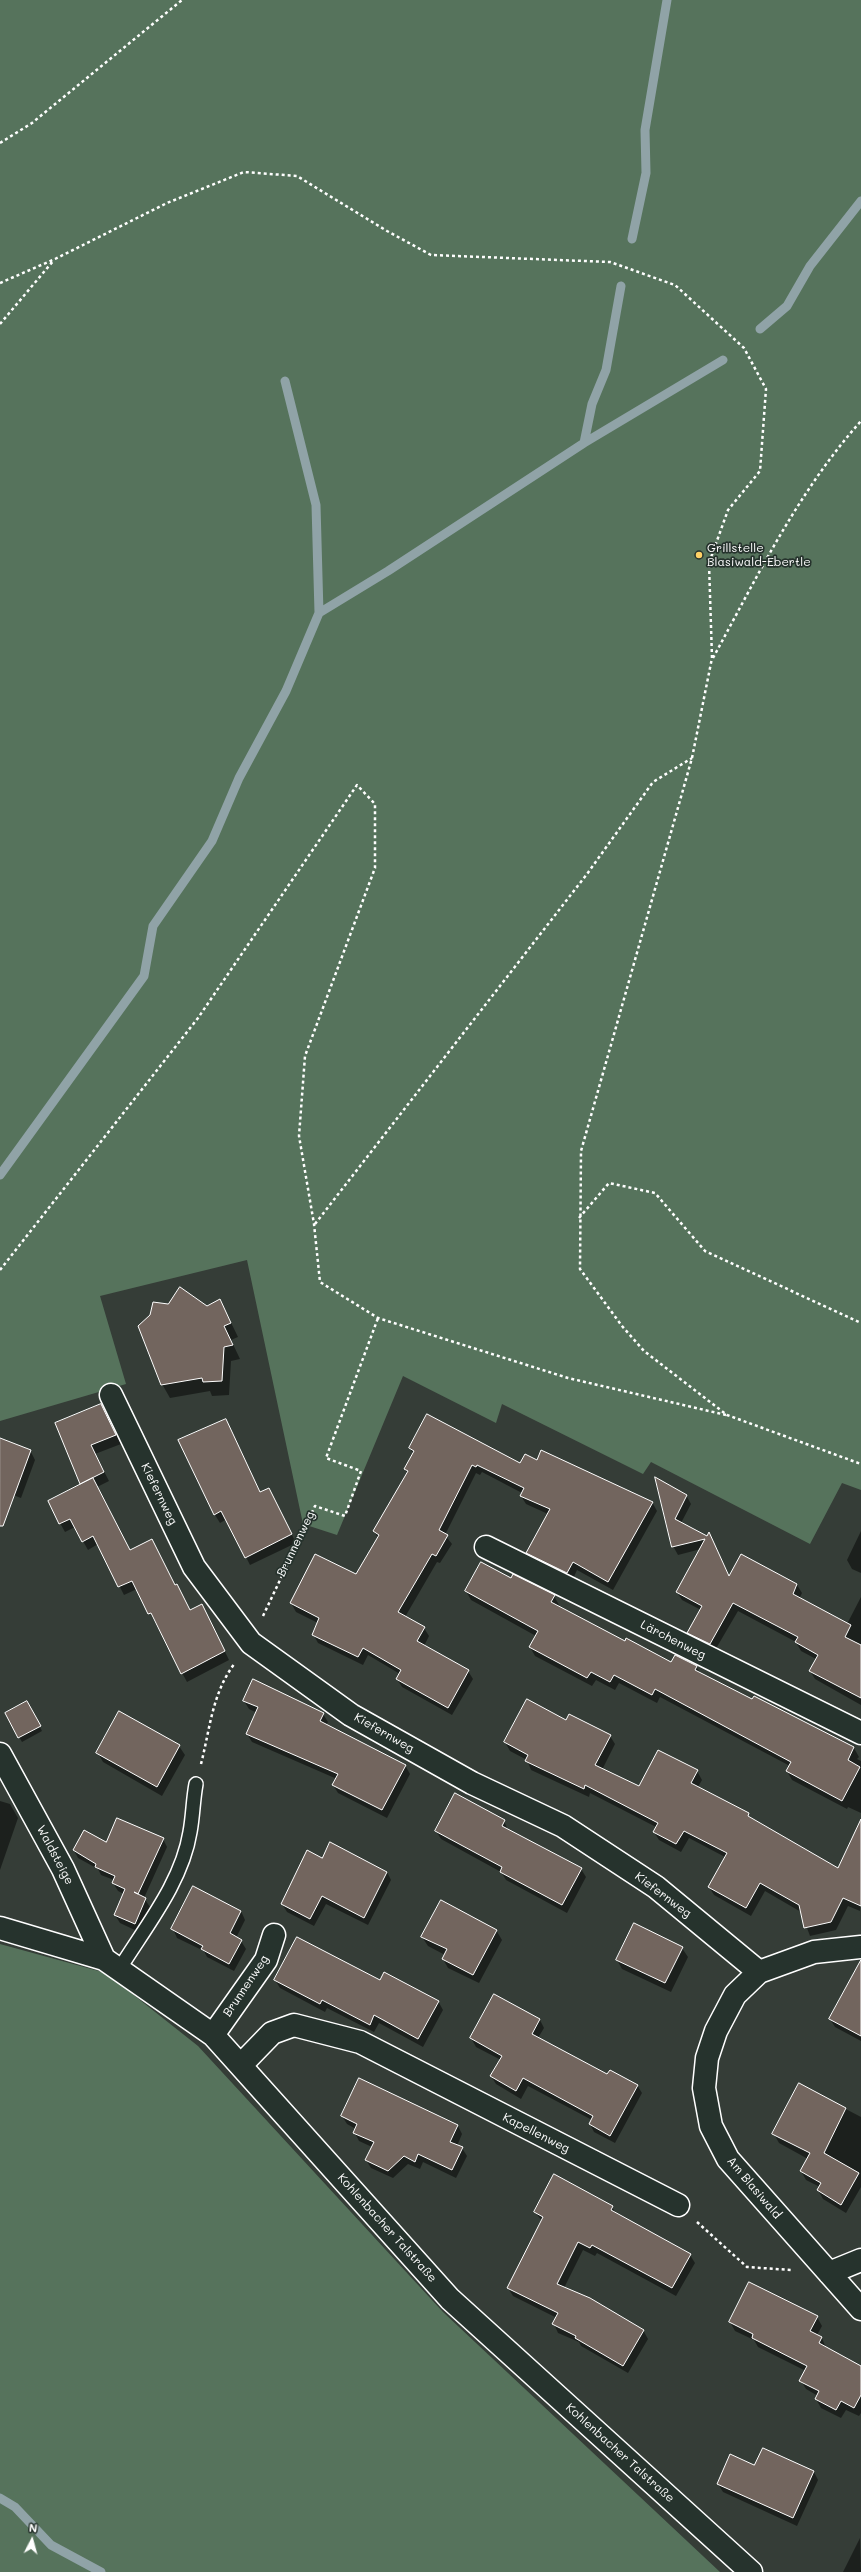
<!DOCTYPE html>
<meta charset="utf-8">
<style>
body{margin:0}
#map{position:relative;width:861px;height:2572px;overflow:hidden;background:#353d37;font-family:Mali,sans-serif}
canvas{display:block}
.north{position:absolute;left:12px;top:2520px;width:40px;height:40px;-webkit-text-stroke:3px #26332d;paint-order:stroke;rotate:6deg;font-size:11px;font-weight:700;line-height:16px;text-align:center;color:#fff}
.north::after{content:'';display:block;margin:auto;width:14px;height:18px;background:#fff;clip-path:polygon(50% 0,100% 100%,50% 72%,0 100%)}
</style>
<div id="map">
<canvas width="861" height="2572"></canvas>
<div class="north">N</div>
</div>
<script>
const ctx = document.querySelector('canvas').getContext('2d');
ctx.lineJoin = 'round';
function paint(path, color) { ctx.fillStyle = color; ctx.fill(path, 'evenodd'); }
function stroke(path, color, width, dash) { ctx.strokeStyle = color; ctx.lineWidth = width; ctx.lineCap = dash ? 'butt' : 'round'; ctx.setLineDash(dash || []); ctx.stroke(path); }
function drawText(font, color, halo, rows, align = 'center') {
  ctx.font = font + ' Mali,sans-serif'; ctx.lineWidth = 3.5; ctx.setLineDash([]); ctx.textBaseline = 'middle'; ctx.strokeStyle = halo; ctx.fillStyle = color; for (const [text, x, y, turn = 0] of rows) {
    ctx.save(); ctx.translate(x, y); ctx.rotate((+turn || 0) * Math.PI / 180); ctx.textAlign = isNaN(turn) ? turn : align; if (halo) ctx.strokeText(text, 0, 0); ctx.fillText(text, 0, 0); ctx.restore();
  }
}
paint(new Path2D(`
 M 0,0 L 861,0 L 861,1490 L 842,1483 L 810,1544 L 651,1462 L 643,1474 L 502,1404 L 496,1423 L 403,1376 L 337,1535 L 303,1524 L 247,1260 L 100,1296 L 126,1384 L 0,1421 Z
 M 0,1944 L 106,1973 L 198,2046 L 443,2312 L 720,2572 L 0,2572 Z`), '#56735c');
paint(new Path2D(`
 M 220,1300 L 238,1337 L 231,1340 L 240,1359 L 231,1361 L 229,1395 L 212,1396 L 210,1391 L 170,1398 L 162,1384 L 207,1307 Z
 M 101,1405 L 121,1444 L 95,1454 L 109,1481 L 97,1487 L 130,1551 L 175,1586 L 177,1585 L 190,1611 L 206,1613 L 229,1660 L 187,1682 L 137,1589 L 124,1595 L 98,1544 L 88,1550 L 75,1527 L 65,1532 L 60,1523 L 82,1485 L 56,1424 Z
 M 226,1420 L 260,1493 L 273,1497 L 296,1543 L 250,1565 L 227,1519 L 220,1523 L 215,1515 L 179,1440 Z
 M 0,1440 L 30,1450 L 35,1460 L 21,1498 L 5,1492 L 0,1495 Z
 M 410,1448 L 520,1465 L 537,1461 L 652,1502 L 657,1511 L 613,1590 L 577,1570 L 572,1581 L 531,1561 L 527,1553 L 548,1514 L 526,1504 L 521,1496 L 522,1493 L 482,1472 L 480,1475 L 476,1473 L 445,1535 L 452,1544 L 440,1563 L 437,1562 L 405,1617 L 424,1628 L 429,1636 L 424,1646 L 468,1671 L 473,1679 L 452,1715 L 402,1687 L 397,1679 L 400,1674 L 368,1655 L 363,1665 L 318,1643 L 313,1634 L 318,1623 L 296,1612 L 291,1603 L 356,1575 L 378,1538 L 374,1531 L 407,1473 L 405,1469 L 413,1454 Z
 M 656,1479 L 686,1495 L 691,1504 L 681,1523 L 713,1542 L 730,1577 L 741,1555 L 797,1585 L 802,1593 L 799,1599 L 847,1624 L 861,1597 L 861,1705 L 815,1679 L 810,1671 L 816,1659 L 801,1651 L 796,1642 L 738,1611 L 714,1652 L 693,1641 L 688,1633 L 701,1610 L 682,1600 L 677,1592 L 701,1549 L 678,1555 L 673,1546 Z
 M 861,1531 L 861,1573 L 852,1569 L 847,1560 Z
 M 512,1580 L 554,1596 L 559,1605 L 558,1607 L 625,1642 L 671,1663 L 696,1666 L 701,1674 L 753,1701 L 754,1697 L 854,1748 L 859,1757 L 857,1759 L 861,1761 L 861,1813 L 848,1807 L 847,1809 L 792,1780 L 787,1771 L 790,1766 L 660,1697 L 657,1703 L 619,1683 L 615,1690 L 596,1680 L 592,1686 L 535,1656 L 530,1647 L 536,1636 L 471,1600 L 466,1591 Z
 M 244,1701 L 323,1714 L 328,1722 L 326,1725 L 405,1765 L 410,1774 L 387,1818 L 338,1793 L 333,1785 L 337,1779 L 252,1742 L 247,1734 L 257,1713 L 249,1709 Z
 M 27,1703 L 42,1731 L 22,1742 L 6,1714 Z
 M 566,1722 L 610,1736 L 615,1744 L 602,1770 L 640,1788 L 697,1771 L 702,1780 L 698,1787 L 748,1814 L 751,1819 L 839,1869 L 861,1859 L 860,1911 L 848,1906 L 836,1930 L 810,1936 L 801,1912 L 765,1891 L 751,1916 L 714,1895 L 709,1887 L 725,1857 L 689,1838 L 681,1852 L 659,1840 L 654,1832 L 656,1827 L 590,1793 L 589,1797 L 531,1770 L 527,1760 L 510,1751 L 505,1742 Z
 M 179,1746 L 185,1755 L 162,1796 L 103,1762 L 98,1753 Z
 M 0,1801 L 10,1804 L 18,1818 L 0,1870 Z
 M 504,1821 L 508,1830 L 581,1869 L 586,1877 L 567,1913 L 506,1880 L 501,1872 L 441,1839 L 436,1831 Z
 M 163,1839 L 167,1847 L 144,1898 L 150,1907 L 139,1932 L 120,1923 L 115,1915 L 124,1894 L 118,1891 L 113,1883 L 114,1880 L 101,1875 L 98,1869 L 78,1858 L 74,1850 L 107,1843 Z
 M 322,1859 L 387,1872 L 391,1880 L 368,1925 L 326,1904 L 314,1926 L 287,1912 L 282,1904 Z
 M 241,1911 L 245,1920 L 236,1938 L 241,1941 L 246,1949 L 234,1971 L 207,1957 L 204,1951 L 177,1938 L 173,1929 Z
 M 496,1930 L 502,1940 L 479,1983 L 448,1968 L 443,1959 L 445,1955 L 428,1946 L 422,1937 Z
 M 682,1948 L 688,1957 L 671,1992 L 622,1969 L 617,1960 Z
 M 275,1980 L 380,1981 L 438,2001 L 443,2010 L 423,2047 L 379,2023 L 374,2032 L 327,2008 L 325,2012 L 280,1988 Z
 M 861,1987 L 861,2041 L 835,2027 L 830,2019 Z
 M 494,1995 L 540,2020 L 544,2028 L 538,2038 L 607,2075 L 637,2085 L 642,2093 L 615,2143 L 594,2132 L 590,2124 L 592,2120 L 528,2086 L 521,2099 L 496,2084 L 491,2076 L 501,2060 L 476,2047 L 471,2038 Z
 M 360,2079 L 458,2126 L 462,2134 L 457,2146 L 462,2148 L 467,2156 L 456,2178 L 423,2162 L 420,2169 L 408,2164 L 393,2178 L 371,2168 L 366,2160 L 372,2147 L 359,2141 L 355,2133 L 356,2129 L 347,2124 L 342,2116 Z
 M 800,2085 L 861,2117 L 861,2187 L 846,2213 L 823,2199 L 818,2190 L 820,2187 L 806,2180 L 801,2171 L 808,2159 L 779,2143 L 774,2134 Z
 M 612,2207 L 617,2215 L 690,2255 L 695,2263 L 676,2296 L 597,2253 L 595,2256 L 583,2250 L 564,2288 L 643,2330 L 648,2339 L 628,2373 L 581,2346 L 579,2342 L 558,2333 L 554,2324 L 557,2318 L 513,2296 L 508,2288 L 542,2221 L 535,2212 Z
 M 817,2317 L 822,2326 L 817,2335 L 822,2338 L 826,2348 L 861,2367 L 861,2413 L 859,2416 L 846,2410 L 841,2418 L 821,2408 L 816,2399 L 818,2396 L 806,2389 L 801,2381 L 806,2371 L 758,2347 L 754,2340 L 735,2331 L 730,2322 Z
 M 755,2467 L 814,2472 L 818,2480 L 797,2526 L 723,2492 L 718,2484 Z
 M 860,2538 L 861,2572 L 843,2572 Z`), '#0007');
stroke(new Path2D(`
 M 632,239 L 646,173 L 645,130 L 667,0
 M 760,329 L 787,306 L 810,266 L 861,201
 M 584,443 L 592,404 L 606,370 L 621,286
 M 319,613 L 388,571 L 584,443 L 723,360
 M 0,1175 L 144,976 L 153,926 L 212,841 L 239,778 L 286,691 L 319,613 L 316,505 L 285,381
 M 0,2498 L 15,2507 L 51,2545 L 101,2572`), '#90a3a7', 9);
const building = new Path2D(`
 M 180,1287 L 207,1306 L 220,1299 L 231,1323 L 224,1326 L 233,1345 L 224,1347 L 222,1381 L 203,1382 L 202,1378 L 161,1385 L 138,1326 L 150,1315 L 153,1302 L 168,1304 Z
 M 101,1404 L 116,1435 L 91,1445 L 104,1472 L 80,1484 L 55,1423 Z
 M 427,1414 L 520,1463 L 525,1454 L 537,1460 L 541,1450 L 653,1502 L 608,1582 L 573,1562 L 567,1573 L 526,1553 L 550,1509 L 520,1496 L 524,1488 L 477,1465 L 476,1467 L 472,1465 L 439,1530 L 448,1535 L 436,1556 L 432,1554 L 398,1612 L 425,1627 L 417,1641 L 469,1670 L 448,1708 L 396,1679 L 401,1670 L 363,1648 L 358,1657 L 312,1635 L 319,1618 L 290,1603 L 315,1554 L 356,1574 L 379,1535 L 373,1531 L 408,1471 L 404,1469 L 414,1451 L 409,1448 Z
 M 226,1419 L 260,1492 L 269,1488 L 292,1534 L 245,1558 L 221,1511 L 214,1515 L 178,1440 Z
 M 0,1438 L 31,1450 L 3,1526 L 0,1526 Z
 M 655,1477 L 687,1495 L 675,1519 L 707,1536 L 709,1532 L 729,1576 L 741,1554 L 797,1584 L 793,1594 L 851,1625 L 845,1637 L 861,1645 L 861,1698 L 809,1671 L 818,1655 L 795,1642 L 798,1637 L 733,1603 L 710,1644 L 687,1633 L 702,1606 L 676,1592 L 705,1539 L 672,1547 Z
 M 93,1478 L 130,1550 L 152,1539 L 175,1585 L 177,1584 L 190,1610 L 202,1604 L 225,1651 L 181,1674 L 151,1613 L 148,1614 L 132,1581 L 118,1587 L 93,1536 L 82,1542 L 70,1519 L 59,1524 L 48,1501 Z
 M 481,1562 L 511,1578 L 513,1574 L 555,1595 L 551,1602 L 625,1641 L 626,1638 L 671,1662 L 675,1655 L 697,1666 L 695,1670 L 752,1699 L 754,1696 L 854,1747 L 848,1760 L 860,1767 L 842,1801 L 786,1771 L 791,1762 L 655,1689 L 652,1695 L 614,1675 L 610,1682 L 591,1672 L 587,1678 L 529,1647 L 538,1631 L 465,1591 Z
 M 253,1679 L 324,1713 L 320,1721 L 406,1765 L 382,1810 L 332,1785 L 338,1774 L 246,1734 L 258,1707 L 243,1701 Z
 M 527,1699 L 566,1720 L 569,1714 L 611,1735 L 595,1765 L 639,1786 L 658,1750 L 698,1770 L 691,1783 L 749,1813 L 748,1816 L 838,1868 L 861,1819 L 861,1906 L 843,1898 L 831,1922 L 804,1928 L 799,1905 L 760,1883 L 746,1908 L 708,1887 L 727,1853 L 684,1831 L 676,1844 L 653,1832 L 658,1823 L 585,1785 L 584,1789 L 525,1761 L 528,1755 L 504,1742 Z
 M 27,1701 L 41,1726 L 18,1738 L 5,1713 Z
 M 119,1711 L 180,1745 L 157,1787 L 96,1753 Z
 M 455,1793 L 505,1820 L 502,1826 L 582,1868 L 562,1905 L 500,1872 L 502,1867 L 435,1831 Z
 M 117,1818 L 164,1838 L 138,1894 L 134,1892 L 146,1898 L 135,1924 L 114,1915 L 125,1889 L 112,1883 L 115,1876 L 95,1867 L 96,1864 L 73,1850 L 84,1830 L 106,1842 Z
 M 330,1842 L 387,1872 L 364,1918 L 322,1896 L 310,1919 L 281,1904 L 307,1850 L 322,1858 Z
 M 193,1886 L 241,1911 L 230,1933 L 242,1940 L 229,1964 L 201,1949 L 203,1946 L 171,1929 Z
 M 441,1900 L 497,1930 L 473,1975 L 442,1959 L 447,1949 L 421,1937 Z
 M 634,1923 L 683,1947 L 665,1983 L 616,1960 Z
 M 297,1937 L 380,1980 L 384,1972 L 439,2001 L 418,2039 L 374,2015 L 370,2025 L 322,2000 L 320,2004 L 274,1980 Z
 M 861,1960 L 861,2036 L 829,2019 Z
 M 494,1994 L 540,2019 L 532,2034 L 607,2074 L 610,2070 L 638,2085 L 610,2136 L 589,2124 L 593,2116 L 523,2078 L 516,2091 L 490,2076 L 502,2056 L 470,2038 Z
 M 359,2078 L 458,2125 L 450,2142 L 463,2147 L 452,2170 L 418,2154 L 415,2162 L 404,2156 L 388,2171 L 365,2160 L 374,2142 L 353,2133 L 357,2124 L 341,2116 Z
 M 799,2083 L 846,2108 L 824,2153 L 859,2173 L 841,2205 L 817,2190 L 821,2183 L 800,2171 L 810,2153 L 772,2134 Z
 M 554,2174 L 613,2206 L 611,2210 L 691,2254 L 672,2288 L 592,2245 L 590,2248 L 578,2242 L 557,2284 L 590,2298 L 644,2330 L 623,2366 L 575,2338 L 576,2336 L 552,2324 L 558,2313 L 507,2288 L 543,2217 L 534,2212 Z
 M 749,2282 L 818,2316 L 810,2331 L 822,2337 L 819,2343 L 861,2366 L 861,2395 L 854,2408 L 841,2401 L 836,2410 L 815,2399 L 819,2391 L 799,2381 L 807,2366 L 752,2338 L 753,2334 L 729,2322 Z
 M 763,2448 L 814,2471 L 793,2518 L 717,2484 L 730,2454 L 754,2465 Z`);
paint(building, '#72655e');
stroke(building, '#fff', 1);
const service = new Path2D(`
 M 120,1968 C 146,1926 182,1882 190,1832 C 193,1816 193,1800 196,1784`);
const minor = new Path2D(`
 M 111,1395 L 194,1567 L 251,1643 L 351,1715 L 472,1783 L 563,1826 L 656,1887 L 759,1972
 M 486,1547 L 861,1733
 M 0,1754 L 63,1869 L 104,1959
 M 0,1928 L 104,1959 L 213,2035 L 450,2299 L 751,2572
 M 861,1947 L 814,1952 L 759,1972 L 735,1995 L 716,2031 L 707,2058 L 704,2088 L 711,2126 L 728,2159 L 861,2309
 M 213,2035 L 266,1960 L 274,1935
 M 241,2065 L 272,2033 L 294,2025 L 360,2042 L 678,2205
 M 829,2273 L 861,2260`);
stroke(service, '#fff', 16);
stroke(minor, '#fff', 25);
stroke(new Path2D(`
 M 0,143 L 32,123 L 182,0
 M 0,283 L 55,259 L 167,203 L 244,172 L 297,176 L 387,231 L 431,255 L 610,262 L 675,285 L 744,348 L 766,389 L 760,471 L 728,510 L 709,563 L 712,658 L 692,758 L 581,1151 L 580,1269 L 622,1326 L 644,1351 L 727,1415 L 861,1464
 M 0,324 L 54,260
 M 713,658 C 757,577 799,490 861,421
 M 579,1218 L 609,1183 L 655,1193 L 705,1251 L 861,1323
 M 315,1224 L 587,874 L 653,782 L 692,758
 M 0,1270 L 198,1018 L 357,785 L 375,804 L 375,868 L 305,1056 L 299,1136 L 314,1224 L 320,1282 L 378,1318 L 568,1378 L 726,1415
 M 263,1616 L 315,1506 L 345,1516 L 361,1471 L 326,1458 L 378,1318
 M 201,1764 C 210,1729 212,1693 235,1663
 M 697,2222 L 747,2267 L 791,2270`), '#fff', 2.5, [3, 3]);
stroke(service, '#26332d', 13);
stroke(minor, '#26332d', 22);
for (const [x, y, r, color] of [
 [699,555,4,"#ffd166"]
]) { const dot = new Path2D(); dot.arc(x, y, r, 0, 2 * Math.PI); ctx.fillStyle = color; ctx.fill(dot); stroke(dot, '#26332d', 1.5); }
drawText('12px', '#fff', '#26332d', [
 ["Grillstelle",707,548],
 ["Blasiwald-Ebertle",707,562]
], 'left');
drawText('12px', '#fff', '#26332d', [
 ["Kiefernweg",159,1494,64],
 ["Brunnenweg",296,1544,-64],
 ["Lärchenweg",673,1640,27],
 ["Kiefernweg",384,1733,30],
 ["Waldsteige",55,1855,62],
 ["Kiefernweg",663,1895,37],
 ["Brunnenweg",246,1986,-56],
 ["Kapellenweg",536,2133,27],
 ["Am Blasiwald",754,2188,50],
 ["Kohlenbacher Talstraße",387,2228,48],
 ["Kohlenbacher Talstraße",620,2453,42]
]);
</script>
